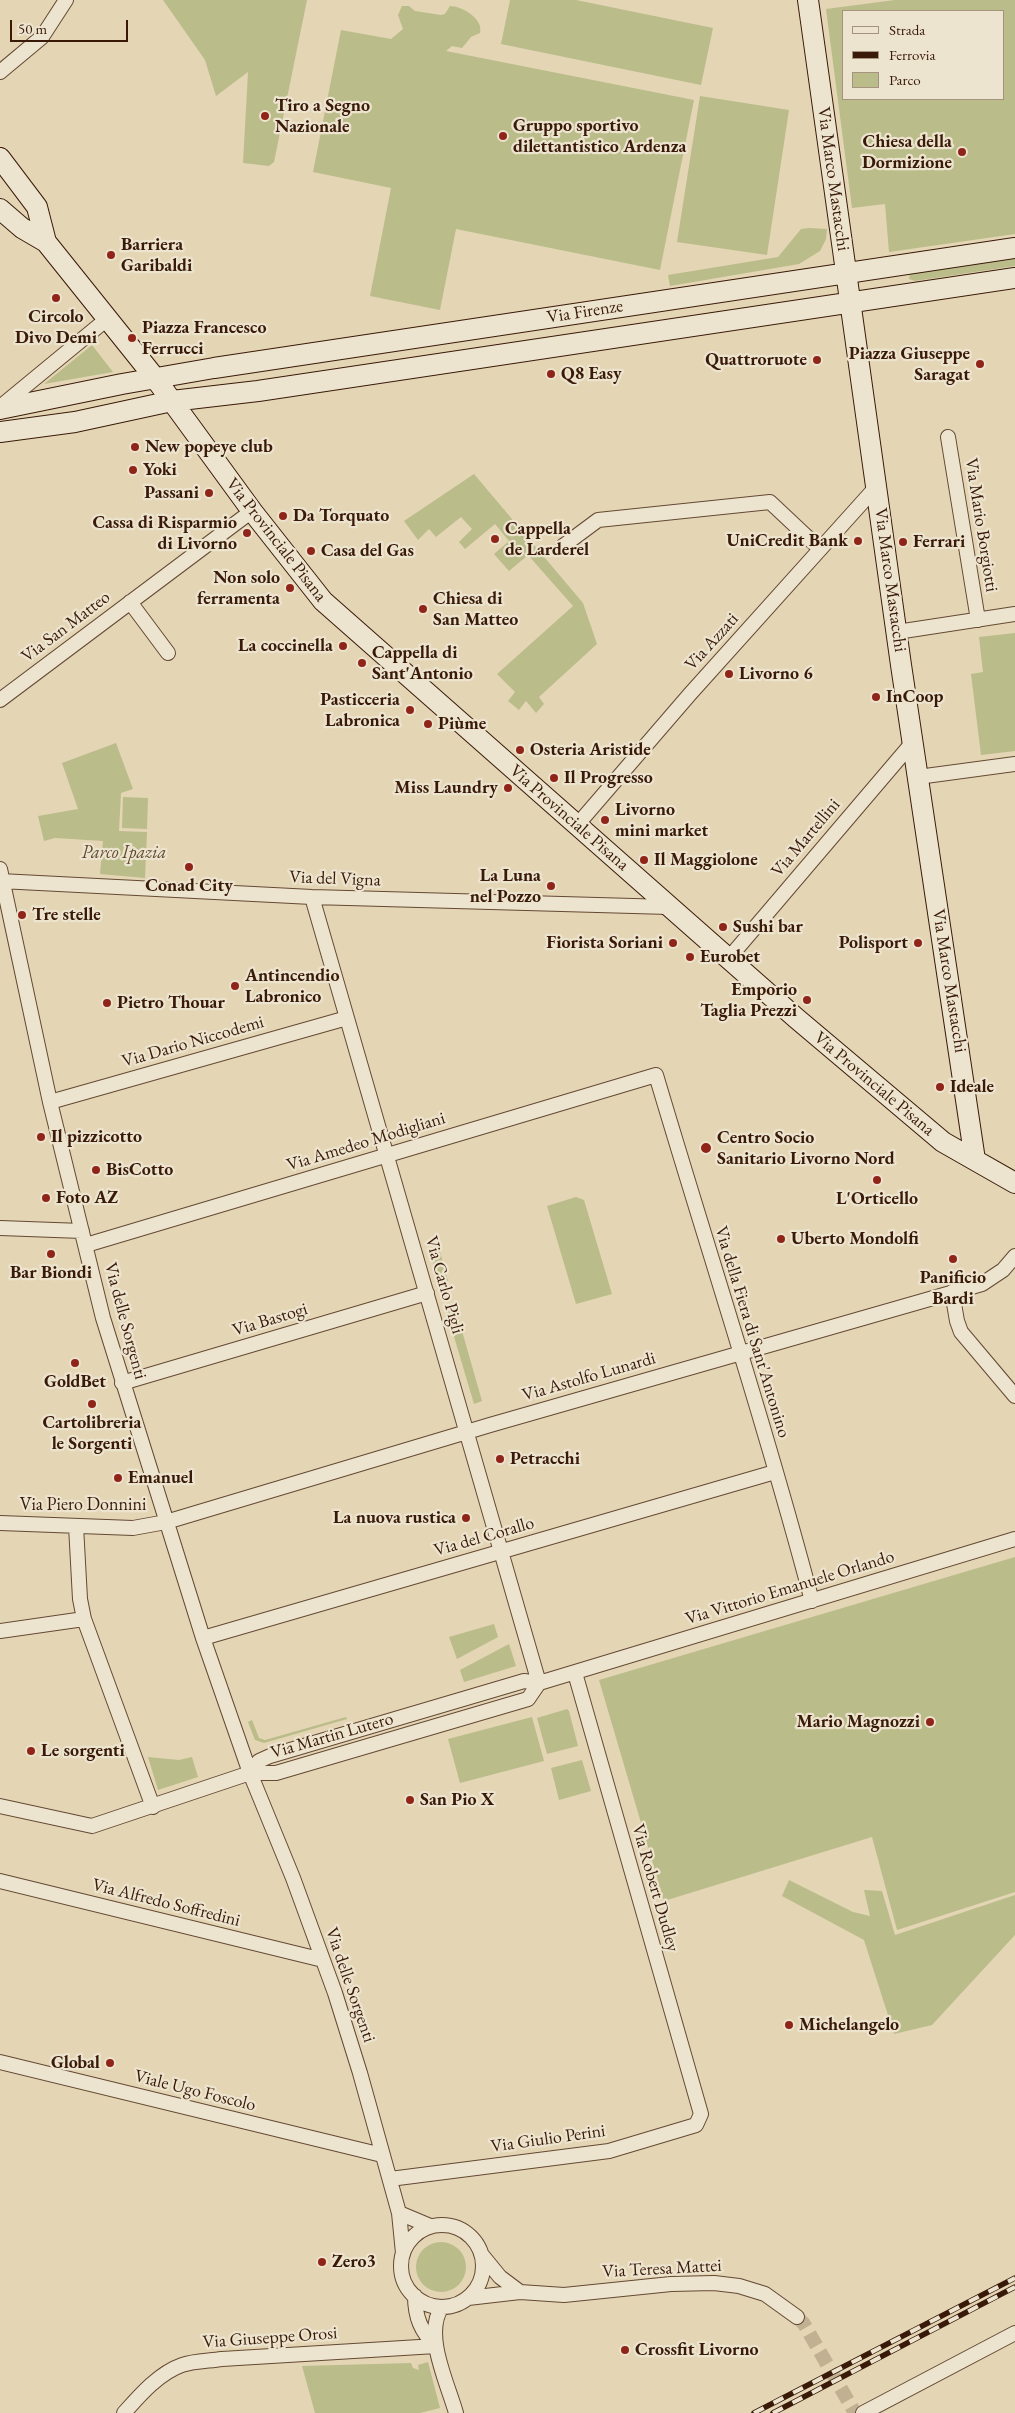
<!DOCTYPE html>
<meta charset="utf-8">
<style>
body{margin:0}
#map{position:relative;width:1015px;height:2413px;overflow:hidden;background:#e4d5b5;font-family:"EB Garamond",serif}
canvas{display:block}
.legend{position:absolute;left:842px;top:10px;width:162px;height:90px;box-sizing:border-box;background:#ede4cf;border:1px solid #a5937f;margin:0;padding:6px 9px;list-style:none;font-size:15px;color:#391a08}
.legend li{display:flex;align-items:center;gap:10px;height:25px}
.legend b{width:25px;border:1px solid #a5937f}
.scale{position:absolute;left:10px;top:20px;width:118px;height:22px;box-sizing:border-box;border:2px solid #391a08;border-top:0;padding-left:6px;font-size:15px;line-height:18px;white-space:nowrap;color:#391a08;-webkit-text-stroke:4px #ede4cf;paint-order:stroke}
</style>
<div id="map">
<canvas width="1015" height="2413"></canvas>
<ul class="legend">
<li><b style="height:6px;background:#ede4cf"></b>Strada</li>
<li><b style="height:6px;background:#391a08"></b>Ferrovia</li>
<li><b style="height:14px;background:#babc8a"></b>Parco</li>
</ul>
<div class="scale">50 m</div>
</div>
<script>
const ctx = document.querySelector('canvas').getContext('2d');
ctx.lineJoin = 'round';
function paint(path, color) { ctx.fillStyle = color; ctx.fill(path, 'evenodd'); }
function stroke(path, color, width, dash) { ctx.strokeStyle = color; ctx.lineWidth = width; ctx.lineCap = dash ? 'butt' : 'round'; ctx.setLineDash(dash || []); ctx.stroke(path); }
function drawText(font, color, halo, rows, align = 'center') {
  ctx.font = font + ' "EB Garamond",serif'; ctx.lineWidth = 4.5; ctx.setLineDash([]); ctx.textBaseline = 'middle'; ctx.strokeStyle = halo; ctx.fillStyle = color; for (const [text, x, y, turn = 0] of rows) {
    ctx.save(); ctx.translate(x, y); ctx.rotate((+turn || 0) * Math.PI / 180); ctx.textAlign = isNaN(turn) ? turn : align; if (halo) ctx.strokeText(text, 0, 0); ctx.fillText(text, 0, 0); ctx.restore();
  }
}
paint(new Path2D(`
 M 163,0 L 307,0 L 274,162 L 269,166 L 243,163 L 248,72 L 216,96 L 205,60 Z
 M 510,0 L 576,0 L 713,28 L 701,85 L 501,44 Z
 M 895,0 L 1015,0 L 1015,234 L 889,252 L 885,204 L 852,208 L 826,9 ZM 1004,11 L 1004,99 L 844,99 L 844,11 Z
 M 402,6 L 409,6 L 415,11 L 441,15 L 445,14 L 450,6 C 462,6 484,19 480,33 L 471,37 L 462,48 L 452,46 L 446,51 L 694,100 L 660,270 L 456,229 L 440,310 L 370,296 L 391,188 L 313,172 L 341,30 L 391,39 L 403,29 L 398,15 Z
 M 700,96 L 789,110 L 767,255 L 677,242 Z
 M 809,228 L 827,229 L 826,239 L 820,251 L 799,264 L 670,286 L 668,275 L 778,257 L 801,229 Z
 M 1015,257 L 1015,266 L 915,281 L 909,279 L 910,273 Z
 M 92,345 L 113,372 L 44,384 Z
 M 474,474 L 583,603 L 597,644 L 539,697 L 544,704 L 536,713 L 526,701 L 519,710 L 508,701 L 515,692 L 497,674 L 573,606 L 528,555 L 509,571 L 494,554 L 509,541 L 495,524 L 465,549 L 459,542 L 472,529 L 461,517 L 436,537 L 429,529 L 418,540 L 404,521 Z
 M 1015,633 L 1015,751 L 981,755 L 971,674 L 983,672 L 979,637 Z
 M 116,743 L 133,789 L 121,793 L 119,831 L 147,832 L 145,878 L 100,874 L 103,841 L 55,838 L 44,841 L 38,816 L 78,809 L 62,763 Z
 M 123,797 L 148,798 L 147,829 L 122,828 Z
 M 576,1197 L 584,1200 L 612,1294 L 576,1304 L 547,1206 Z
 M 439,1248 L 448,1281 L 440,1288 L 430,1251 Z
 M 454,1303 L 482,1401 L 474,1404 L 447,1313 Z
 M 1015,1557 L 1015,1892 L 897,1930 L 872,1837 L 664,1901 L 599,1680 Z
 M 494,1624 L 498,1637 L 457,1659 L 449,1637 Z
 M 509,1644 L 516,1666 L 464,1682 L 460,1670 Z
 M 567,1709 L 569,1711 L 578,1746 L 547,1754 L 537,1718 Z
 M 346,1717 L 347,1719 L 264,1743 L 255,1740 L 248,1722 L 252,1720 L 259,1738 L 265,1740 Z
 M 532,1717 L 544,1761 L 460,1783 L 448,1739 Z
 M 148,1757 L 179,1760 L 192,1757 L 198,1777 L 158,1790 Z
 M 582,1760 L 591,1791 L 559,1800 L 551,1768 Z
 M 789,1880 L 853,1912 L 870,1916 L 864,1890 L 882,1891 L 895,1935 L 1015,1895 L 1015,1935 L 932,2025 L 894,2034 L 864,1940 L 782,1896 Z
 M416 2267a25 25 0 1 1 50 0a25 25 0 1 1-50 0Z
 M 428,2362 L 440,2408 L 420,2413 L 315,2413 L 302,2366 L 411,2363 L 413,2368 L 419,2370 L 418,2365 Z`), '#babc8a');
stroke(new Path2D(`
 M 797,2317 L 804,2324 L 855,2413`), '#c2b092', 14, [14, 7]);
const street = new Path2D(`
 M 0,72 L 42,37 L 66,0
 M 0,407 L 107,319
 M 948,437 L 978,620
 M 563,546 L 598,520 L 770,502 L 820,549
 M 130,602 L 168,653
 M 897,632 L 1015,614
 M 0,700 L 252,511
 M 918,777 L 1015,764
 M 578,824 L 690,694 L 877,486
 M 0,869 L 50,1102 L 103,1318 L 203,1638 L 250,1773 L 293,1878 L 335,1993 L 360,2073 L 399,2213 L 403,2253
 M 0,881 L 312,897 L 669,907
 M 312,897 L 539,1683 L 1015,1539
 M 729,958 L 913,742
 M 50,1102 L 347,1018
 M 0,1228 L 82,1231
 M 86,1245 L 656,1075 C 708,1250 765,1424 812,1601
 M 952,1292 L 957,1321 L 961,1332 L 1015,1396
 M 122,1383 L 427,1293
 M 0,1523 L 133,1528 L 166,1522 L 490,1425 L 982,1284 L 1003,1270 L 1015,1256
 M 76,1526 L 80,1599 L 84,1619 L 153,1807
 M 0,1631 L 84,1619
 M 203,1638 L 775,1472
 M 0,1806 L 92,1826 L 250,1773 L 276,1773 L 528,1699 L 539,1683 L 524,1681 L 270,1756 L 259,1761 L 250,1773
 M 0,1881 L 323,1960
 M 0,2062 L 382,2155
 M 390,2179 L 609,2151 L 696,2125 L 701,2114 L 575,1673
 M 399,2213 L 430,2226
 M401 2266a41 41 0 1 1 82 0a41 41 0 1 1-82 0Z
 M 482,2255 L 500,2277 L 520,2292
 M 415,2296 C 415,2317 421,2332 436,2346
 M 468,2298 L 520,2292 L 564,2295 L 671,2284 L 714,2283 L 739,2286 L 765,2294 L 797,2317
 M 442,2307 C 423,2334 448,2384 456,2413
 M 124,2413 C 140,2395 159,2373 182,2365 C 194,2361 209,2361 222,2359 L 436,2346
 M 863,2413 L 1015,2333`);
const secondary = new Path2D(`
 M 808,0 L 901,665 L 975,1160
 M 0,158 L 37,207 L 46,242
 M 0,209 L 22,228 L 46,242 L 155,378 L 252,511 L 323,601 L 796,1018 L 943,1142 L 1015,1183
 M 0,409 L 122,384 L 214,368 L 1015,248
 M 0,432 L 75,422 L 172,401 L 258,391 L 1015,278`);
stroke(street, '#644933', 16);
stroke(secondary, '#391a08', 22);
stroke(street, '#ede4cf', 14);
stroke(secondary, '#ede4cf', 20);
const rail = new Path2D(`
 M 754,2413 L 1015,2278
 M 773,2413 L 1015,2287`);
stroke(rail, '#391a08', 5.5);
stroke(rail, '#ede4cf', 4, [11]);
for (const [x, y, r, color] of [
 [265,116,5,"#8f2418"],
 [503,136,5,"#8f2418"],
 [962,152,5,"#8f2418"],
 [111,255,5,"#8f2418"],
 [56,298,5,"#8f2418"],
 [132,338,5,"#8f2418"],
 [817,360,5,"#8f2418"],
 [980,364,5,"#8f2418"],
 [551,374,5,"#8f2418"],
 [135,447,5,"#8f2418"],
 [133,470,5,"#8f2418"],
 [209,493,5,"#8f2418"],
 [283,516,5,"#8f2418"],
 [247,533,5,"#8f2418"],
 [495,539,5,"#8f2418"],
 [858,541,5,"#8f2418"],
 [903,542,5,"#8f2418"],
 [311,551,5,"#8f2418"],
 [290,588,5,"#8f2418"],
 [423,609,5,"#8f2418"],
 [343,646,5,"#8f2418"],
 [362,663,5,"#8f2418"],
 [729,674,5,"#8f2418"],
 [876,697,5,"#8f2418"],
 [410,710,5,"#8f2418"],
 [428,724,5,"#8f2418"],
 [520,750,5,"#8f2418"],
 [554,778,5,"#8f2418"],
 [508,788,5,"#8f2418"],
 [605,820,5,"#8f2418"],
 [644,860,5,"#8f2418"],
 [189,867,5,"#8f2418"],
 [551,886,5,"#8f2418"],
 [22,915,5,"#8f2418"],
 [723,927,5,"#8f2418"],
 [673,943,5,"#8f2418"],
 [918,943,5,"#8f2418"],
 [690,957,5,"#8f2418"],
 [235,986,5,"#8f2418"],
 [807,1000,5,"#8f2418"],
 [107,1003,5,"#8f2418"],
 [940,1087,5,"#8f2418"],
 [41,1137,5,"#8f2418"],
 [706,1148,6,"#8f2418"],
 [96,1170,5,"#8f2418"],
 [877,1180,5,"#8f2418"],
 [46,1198,5,"#8f2418"],
 [781,1239,5,"#8f2418"],
 [51,1254,5,"#8f2418"],
 [953,1259,5,"#8f2418"],
 [75,1363,5,"#8f2418"],
 [92,1404,5,"#8f2418"],
 [500,1459,5,"#8f2418"],
 [118,1478,5,"#8f2418"],
 [466,1518,5,"#8f2418"],
 [930,1722,5,"#8f2418"],
 [31,1751,5,"#8f2418"],
 [410,1800,5,"#8f2418"],
 [789,2025,5,"#8f2418"],
 [110,2063,5,"#8f2418"],
 [322,2262,5,"#8f2418"],
 [625,2350,5,"#8f2418"]
]) { const dot = new Path2D(); dot.arc(x, y, r, 0, 2 * Math.PI); ctx.fillStyle = color; ctx.fill(dot); stroke(dot, '#ede4cf', 2); }
drawText('bold 18px', '#391a08', '#ede4cf', [
 ["Tiro a Segno",275,106],
 ["Nazionale",275,127],
 ["Gruppo sportivo",513,126],
 ["dilettantistico Ardenza",513,147],
 ["Chiesa della",952,142,"right"],
 ["Dormizione",952,163,"right"],
 ["Barriera",121,245],
 ["Garibaldi",121,266],
 ["Circolo",56,317,"center"],
 ["Divo Demi",56,338,"center"],
 ["Piazza Francesco",142,328],
 ["Ferrucci",142,349],
 ["Piazza Giuseppe",970,354,"right"],
 ["Saragat",970,375,"right"],
 ["Quattroruote",807,360,"right"],
 ["Q8 Easy",561,374],
 ["New popeye club",145,447],
 ["Yoki",143,470],
 ["Passani",199,493,"right"],
 ["Da Torquato",293,516],
 ["Cassa di Risparmio",237,523,"right"],
 ["di Livorno",237,544,"right"],
 ["Cappella",505,529],
 ["de Larderel",505,550],
 ["UniCredit Bank",848,541,"right"],
 ["Ferrari",913,542],
 ["Casa del Gas",321,551],
 ["Non solo",280,578,"right"],
 ["ferramenta",280,599,"right"],
 ["Chiesa di",433,599],
 ["San Matteo",433,620],
 ["La coccinella",333,646,"right"],
 ["Cappella di",372,653],
 ["Sant'Antonio",372,674],
 ["Livorno 6",739,674],
 ["InCoop",886,697],
 ["Pasticceria",400,700,"right"],
 ["Labronica",400,721,"right"],
 ["Piùme",438,724],
 ["Osteria Aristide",530,750],
 ["Il Progresso",564,778],
 ["Miss Laundry",498,788,"right"],
 ["Livorno",615,810],
 ["mini market",615,831],
 ["Il Maggiolone",654,860],
 ["La Luna",541,876,"right"],
 ["nel Pozzo",541,897,"right"],
 ["Conad City",189,886,"center"],
 ["Tre stelle",32,915],
 ["Sushi bar",733,927],
 ["Fiorista Soriani",663,943,"right"],
 ["Polisport",908,943,"right"],
 ["Eurobet",700,957],
 ["Antincendio",245,976],
 ["Labronico",245,997],
 ["Emporio",797,990,"right"],
 ["Taglia Prezzi",797,1011,"right"],
 ["Pietro Thouar",117,1003],
 ["Ideale",950,1087],
 ["Il pizzicotto",51,1137],
 ["Centro Socio",717,1138],
 ["Sanitario Livorno Nord",717,1159],
 ["BisCotto",106,1170],
 ["Foto AZ",56,1198],
 ["L'Orticello",877,1199,"center"],
 ["Uberto Mondolfi",791,1239],
 ["Bar Biondi",51,1273,"center"],
 ["Panificio",953,1278,"center"],
 ["Bardi",953,1299,"center"],
 ["GoldBet",75,1382,"center"],
 ["Cartolibreria",92,1423,"center"],
 ["le Sorgenti",92,1444,"center"],
 ["Petracchi",510,1459],
 ["Emanuel",128,1478],
 ["La nuova rustica",456,1518,"right"],
 ["Mario Magnozzi",920,1722,"right"],
 ["Le sorgenti",41,1751],
 ["San Pio X",420,1800],
 ["Michelangelo",799,2025],
 ["Global",100,2063,"right"],
 ["Zero3",332,2262],
 ["Crossfit Livorno",635,2350]
], 'left');
drawText('18px', '#391a08', '#ede4cf', [
 ["Via Marco Mastacchi",833,179,82],
 ["Via Firenze",585,312,-9],
 ["Via Mario Borgiotti",981,525,81],
 ["Via Provinciale Pisana",276,540,52],
 ["Via Marco Mastacchi",890,580,82],
 ["Via San Matteo",66,627,-37],
 ["Via Azzati",712,642,-48],
 ["Via Provinciale Pisana",569,818,41],
 ["Via Martellini",806,838,-50],
 ["Via del Vigna",335,879,2],
 ["Via Marco Mastacchi",949,981,81],
 ["Via Dario Niccodemi",193,1042,-16],
 ["Via Provinciale Pisana",874,1084,40],
 ["Via Amedeo Modigliani",366,1142,-17],
 ["Via Carlo Pigli",444,1285,74],
 ["Via Bastogi",270,1320,-17],
 ["Via delle Sorgenti",125,1321,75],
 ["Via della Fiera di Sant'Antonino",752,1332,73],
 ["Via Astolfo Lunardi",589,1377,-16],
 ["Via Piero Donnini",83,1505],
 ["Via del Corallo",484,1537,-16],
 ["Via Vittorio Emanuele Orlando",790,1588,-17],
 ["Via Martin Lutero",332,1736,-16],
 ["Via Robert Dudley",655,1888,74],
 ["Via Alfredo Soffredini",166,1903,14],
 ["Via delle Sorgenti",350,1985,71],
 ["Viale Ugo Foscolo",195,2091,14],
 ["Via Giulio Perini",548,2139,-8],
 ["Via Teresa Mattei",662,2269,-3],
 ["Via Giuseppe Orosi",270,2338,-4]
]);
drawText('italic 18px', '#604b2f', '#ede4cf', [
 ["Parco Ipazia",124,853]
]);
</script>
